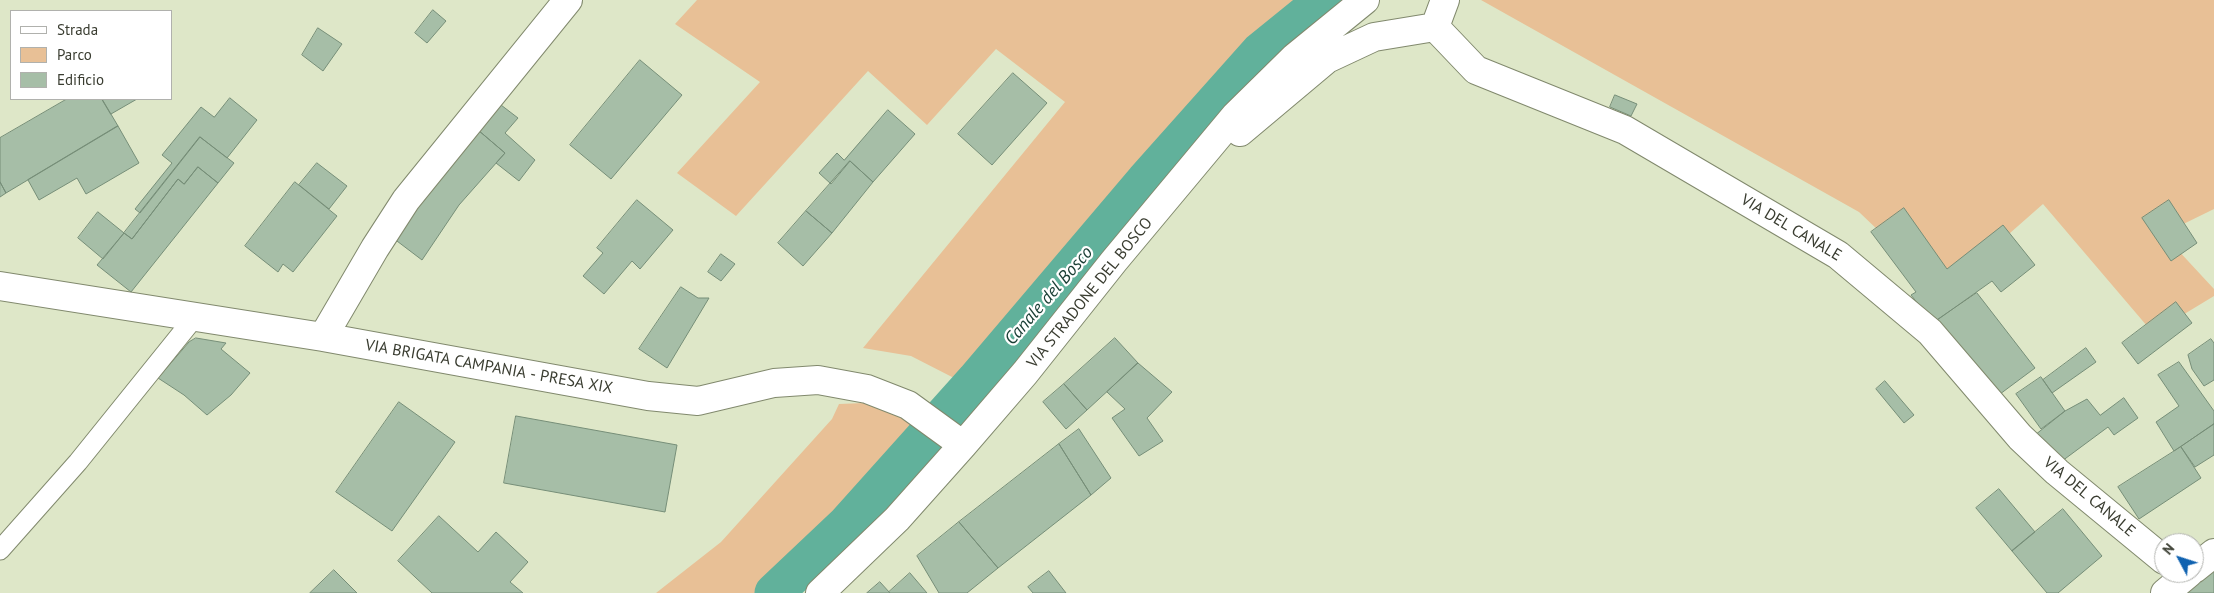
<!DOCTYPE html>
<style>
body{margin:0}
#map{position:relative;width:2214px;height:593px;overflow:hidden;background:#dee7c8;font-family:"PT Sans",sans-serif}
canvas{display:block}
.legend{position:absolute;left:10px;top:10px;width:162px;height:90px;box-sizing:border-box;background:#fff;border:1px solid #b0b1ad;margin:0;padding:6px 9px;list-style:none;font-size:15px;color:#3a3d31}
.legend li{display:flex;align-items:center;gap:10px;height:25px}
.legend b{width:25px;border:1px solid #b0b1ad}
.north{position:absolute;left:2154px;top:533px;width:50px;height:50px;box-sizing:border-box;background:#fff;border:1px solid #b0b1ad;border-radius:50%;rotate:310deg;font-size:14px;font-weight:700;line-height:20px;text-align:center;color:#3a3d31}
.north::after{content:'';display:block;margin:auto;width:18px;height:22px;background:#1062b0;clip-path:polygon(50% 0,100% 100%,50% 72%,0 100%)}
</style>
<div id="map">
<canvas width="2214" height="593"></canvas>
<ul class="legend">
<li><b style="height:6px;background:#fff"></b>Strada</li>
<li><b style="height:14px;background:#e8c096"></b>Parco</li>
<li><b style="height:14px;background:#a6bea7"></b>Edificio</li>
</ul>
<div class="north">N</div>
</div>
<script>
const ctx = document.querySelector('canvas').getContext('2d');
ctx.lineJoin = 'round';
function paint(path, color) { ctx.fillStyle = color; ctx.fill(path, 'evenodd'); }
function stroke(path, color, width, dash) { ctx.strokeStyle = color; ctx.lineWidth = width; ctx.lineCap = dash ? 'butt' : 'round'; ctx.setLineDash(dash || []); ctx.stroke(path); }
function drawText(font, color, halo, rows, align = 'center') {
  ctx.font = font + ' "PT Sans",sans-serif'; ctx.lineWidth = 4.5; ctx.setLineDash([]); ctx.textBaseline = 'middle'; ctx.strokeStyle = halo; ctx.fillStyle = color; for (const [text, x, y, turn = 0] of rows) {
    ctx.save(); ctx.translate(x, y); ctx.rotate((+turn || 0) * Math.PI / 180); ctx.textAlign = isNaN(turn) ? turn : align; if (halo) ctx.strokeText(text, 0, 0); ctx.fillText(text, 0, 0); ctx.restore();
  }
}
paint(new Path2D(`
 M 697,0 L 1311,0 L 1235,78 L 977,394 L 954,378 L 911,356 L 863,348 L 1065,102 L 996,49 L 927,125 L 868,71 L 736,216 L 677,173 L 760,82 L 675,24 Z
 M 1481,0 L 2214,0 L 2214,209 L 2163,234 L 2214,289 L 2214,296 L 2153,333 L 2043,204 L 1943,292 L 1859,212 Z
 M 864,403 L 893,408 L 941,435 L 895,485 L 778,593 L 656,593 L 721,542 L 832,419 L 839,404 Z`), '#e8c096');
stroke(new Path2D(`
 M 774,593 L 846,525 L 976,380 L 1145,181 L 1260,52 L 1324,0`), '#61b19b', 39);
const building = new Path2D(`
 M 433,10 L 446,21 L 427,43 L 415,33 Z
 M 318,28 L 342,44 L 323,71 L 302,55 Z
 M 640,60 L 682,95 L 611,179 L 570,145 Z
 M 1013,73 L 1047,103 L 992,165 L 958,134 Z
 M 1615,95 L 1637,104 L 1631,116 L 1610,107 Z
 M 230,98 L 257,120 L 227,158 L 200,137 L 140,213 L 135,209 L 172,163 L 162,155 L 201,107 L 214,117 Z
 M 67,99 L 102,99 L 118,126 L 6,193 L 0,182 L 0,138 Z
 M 102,99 L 137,99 L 111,114 Z
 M 501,105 L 518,118 L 505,133 L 535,160 L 519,181 L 496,163 L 505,153 L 478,130 Z
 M 888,110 L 915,134 L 873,182 L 850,161 L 831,184 L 819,173 L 837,153 L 844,160 Z
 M 118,126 L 139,163 L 86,194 L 77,178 L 39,200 L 28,180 Z
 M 478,130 L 505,153 L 459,205 L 422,260 L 393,238 Z
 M 200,137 L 234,163 L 218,183 L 198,167 L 184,184 L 178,179 L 132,239 L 124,233 Z
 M 850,161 L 873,182 L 832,233 L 806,211 Z
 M 317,163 L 347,186 L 329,209 L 299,185 Z
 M 198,167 L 218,183 L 131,292 L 97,265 L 124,233 L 132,239 L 178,179 L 184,184 Z
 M 0,182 L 6,193 L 0,197 Z
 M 295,182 L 337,216 L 293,272 L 283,264 L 278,272 L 245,246 Z
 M 637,200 L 673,230 L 640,269 L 632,261 L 604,294 L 583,276 L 603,253 L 597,248 Z
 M 2169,200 L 2197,243 L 2171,261 L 2142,218 Z
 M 1904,208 L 1947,269 L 2003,225 L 2035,265 L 2001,292 L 1992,281 L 1933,323 L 1911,295 L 1916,292 L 1871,232 Z
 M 806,211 L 832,233 L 803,266 L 778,243 Z
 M 98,212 L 124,233 L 103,259 L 78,238 Z
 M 721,254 L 735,264 L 721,281 L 708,272 Z
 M 681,287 L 698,298 L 709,298 L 667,368 L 639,349 Z
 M 1977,293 L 2035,368 L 1996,397 L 1933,323 Z
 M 2176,302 L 2192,323 L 2138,364 L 2122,343 Z
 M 196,338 L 226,343 L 221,349 L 250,373 L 231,395 L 207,415 L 184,395 L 158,378 L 189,342 Z
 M 1115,338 L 1138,363 L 1087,410 L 1064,384 Z
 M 2211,339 L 2214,343 L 2214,380 L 2204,386 L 2192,369 L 2188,355 Z
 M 2086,348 L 2096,362 L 2052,393 L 2043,380 Z
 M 2179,362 L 2214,411 L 2214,424 L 2174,451 L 2156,422 L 2179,406 L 2158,375 Z
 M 1138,363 L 1172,392 L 1147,418 L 1163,441 L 1139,456 L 1112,418 L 1125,409 L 1107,392 Z
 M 2041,377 L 2065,411 L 2041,429 L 2016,394 Z
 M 1885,381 L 1914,415 L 1904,423 L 1876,389 Z
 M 1064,384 L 1087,410 L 1066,429 L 1043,402 Z
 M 2124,398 L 2138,418 L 2114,435 L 2108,427 L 2058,464 L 2035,435 L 2065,411 L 2087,399 L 2100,415 Z
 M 399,402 L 455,442 L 392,531 L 336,492 Z
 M 516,416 L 677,445 L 665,512 L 504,483 Z
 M 2214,424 L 2214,455 L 2195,467 L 2181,447 Z
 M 1079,429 L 1111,478 L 1091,495 L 1059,444 Z
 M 1059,444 L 1091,495 L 998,568 L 959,522 Z
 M 2181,447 L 2201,478 L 2139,519 L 2118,487 Z
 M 1999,489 L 2035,532 L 2012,551 L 1976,508 Z
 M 2063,509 L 2102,556 L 2058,593 L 2047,593 L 2012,551 Z
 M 439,516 L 478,552 L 496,532 L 528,562 L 510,582 L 523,593 L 432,593 L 398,561 Z
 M 959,522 L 998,568 L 967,593 L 939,593 L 917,556 Z
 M 2214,560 L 2214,593 L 2172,593 Z
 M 334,570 L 357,593 L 310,593 Z
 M 1049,571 L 1066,593 L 1033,593 L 1028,587 Z
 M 910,573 L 927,593 L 890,593 L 889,592 Z
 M 880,582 L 890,593 L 867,593 Z`);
paint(building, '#a6bea7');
stroke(building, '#768e78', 1);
const lane = new Path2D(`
 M 0,550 L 78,462 L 194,318`);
const street = new Path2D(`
 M 1435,27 L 1476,70 L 1625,130 L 1838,255 L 1930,332 L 2020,437 L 2057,472 L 2164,560
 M 1240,132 L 1327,59 L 1374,37 L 1435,27 L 1445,0
 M 0,286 L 323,337 L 648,396 L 698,401 L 774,383 L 818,380 L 867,389 L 908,405 L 963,445
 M 323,337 L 375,248 L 406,200 L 568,0
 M 2194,569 L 2214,553
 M 820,593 L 897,519 L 963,445 L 1025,373 L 1114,261 L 1235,116 L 1295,57 L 1365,0
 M 2165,593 L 2189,573`);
stroke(lane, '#81896d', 21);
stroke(street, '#81896d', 30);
stroke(lane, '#fff', 19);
stroke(street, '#fff', 28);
drawText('16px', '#3a3d31', '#fff', [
 ["VIA DEL CANALE",1791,228,31],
 ["VIA STRADONE DEL BOSCO",1090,293,-51],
 ["VIA BRIGATA CAMPANIA - PRESA XIX",489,367,10],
 ["VIA DEL CANALE",2089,497,40]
]);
drawText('italic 18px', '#193e34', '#fff', [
 ["Canale del Bosco",1049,296,-49]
]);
</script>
